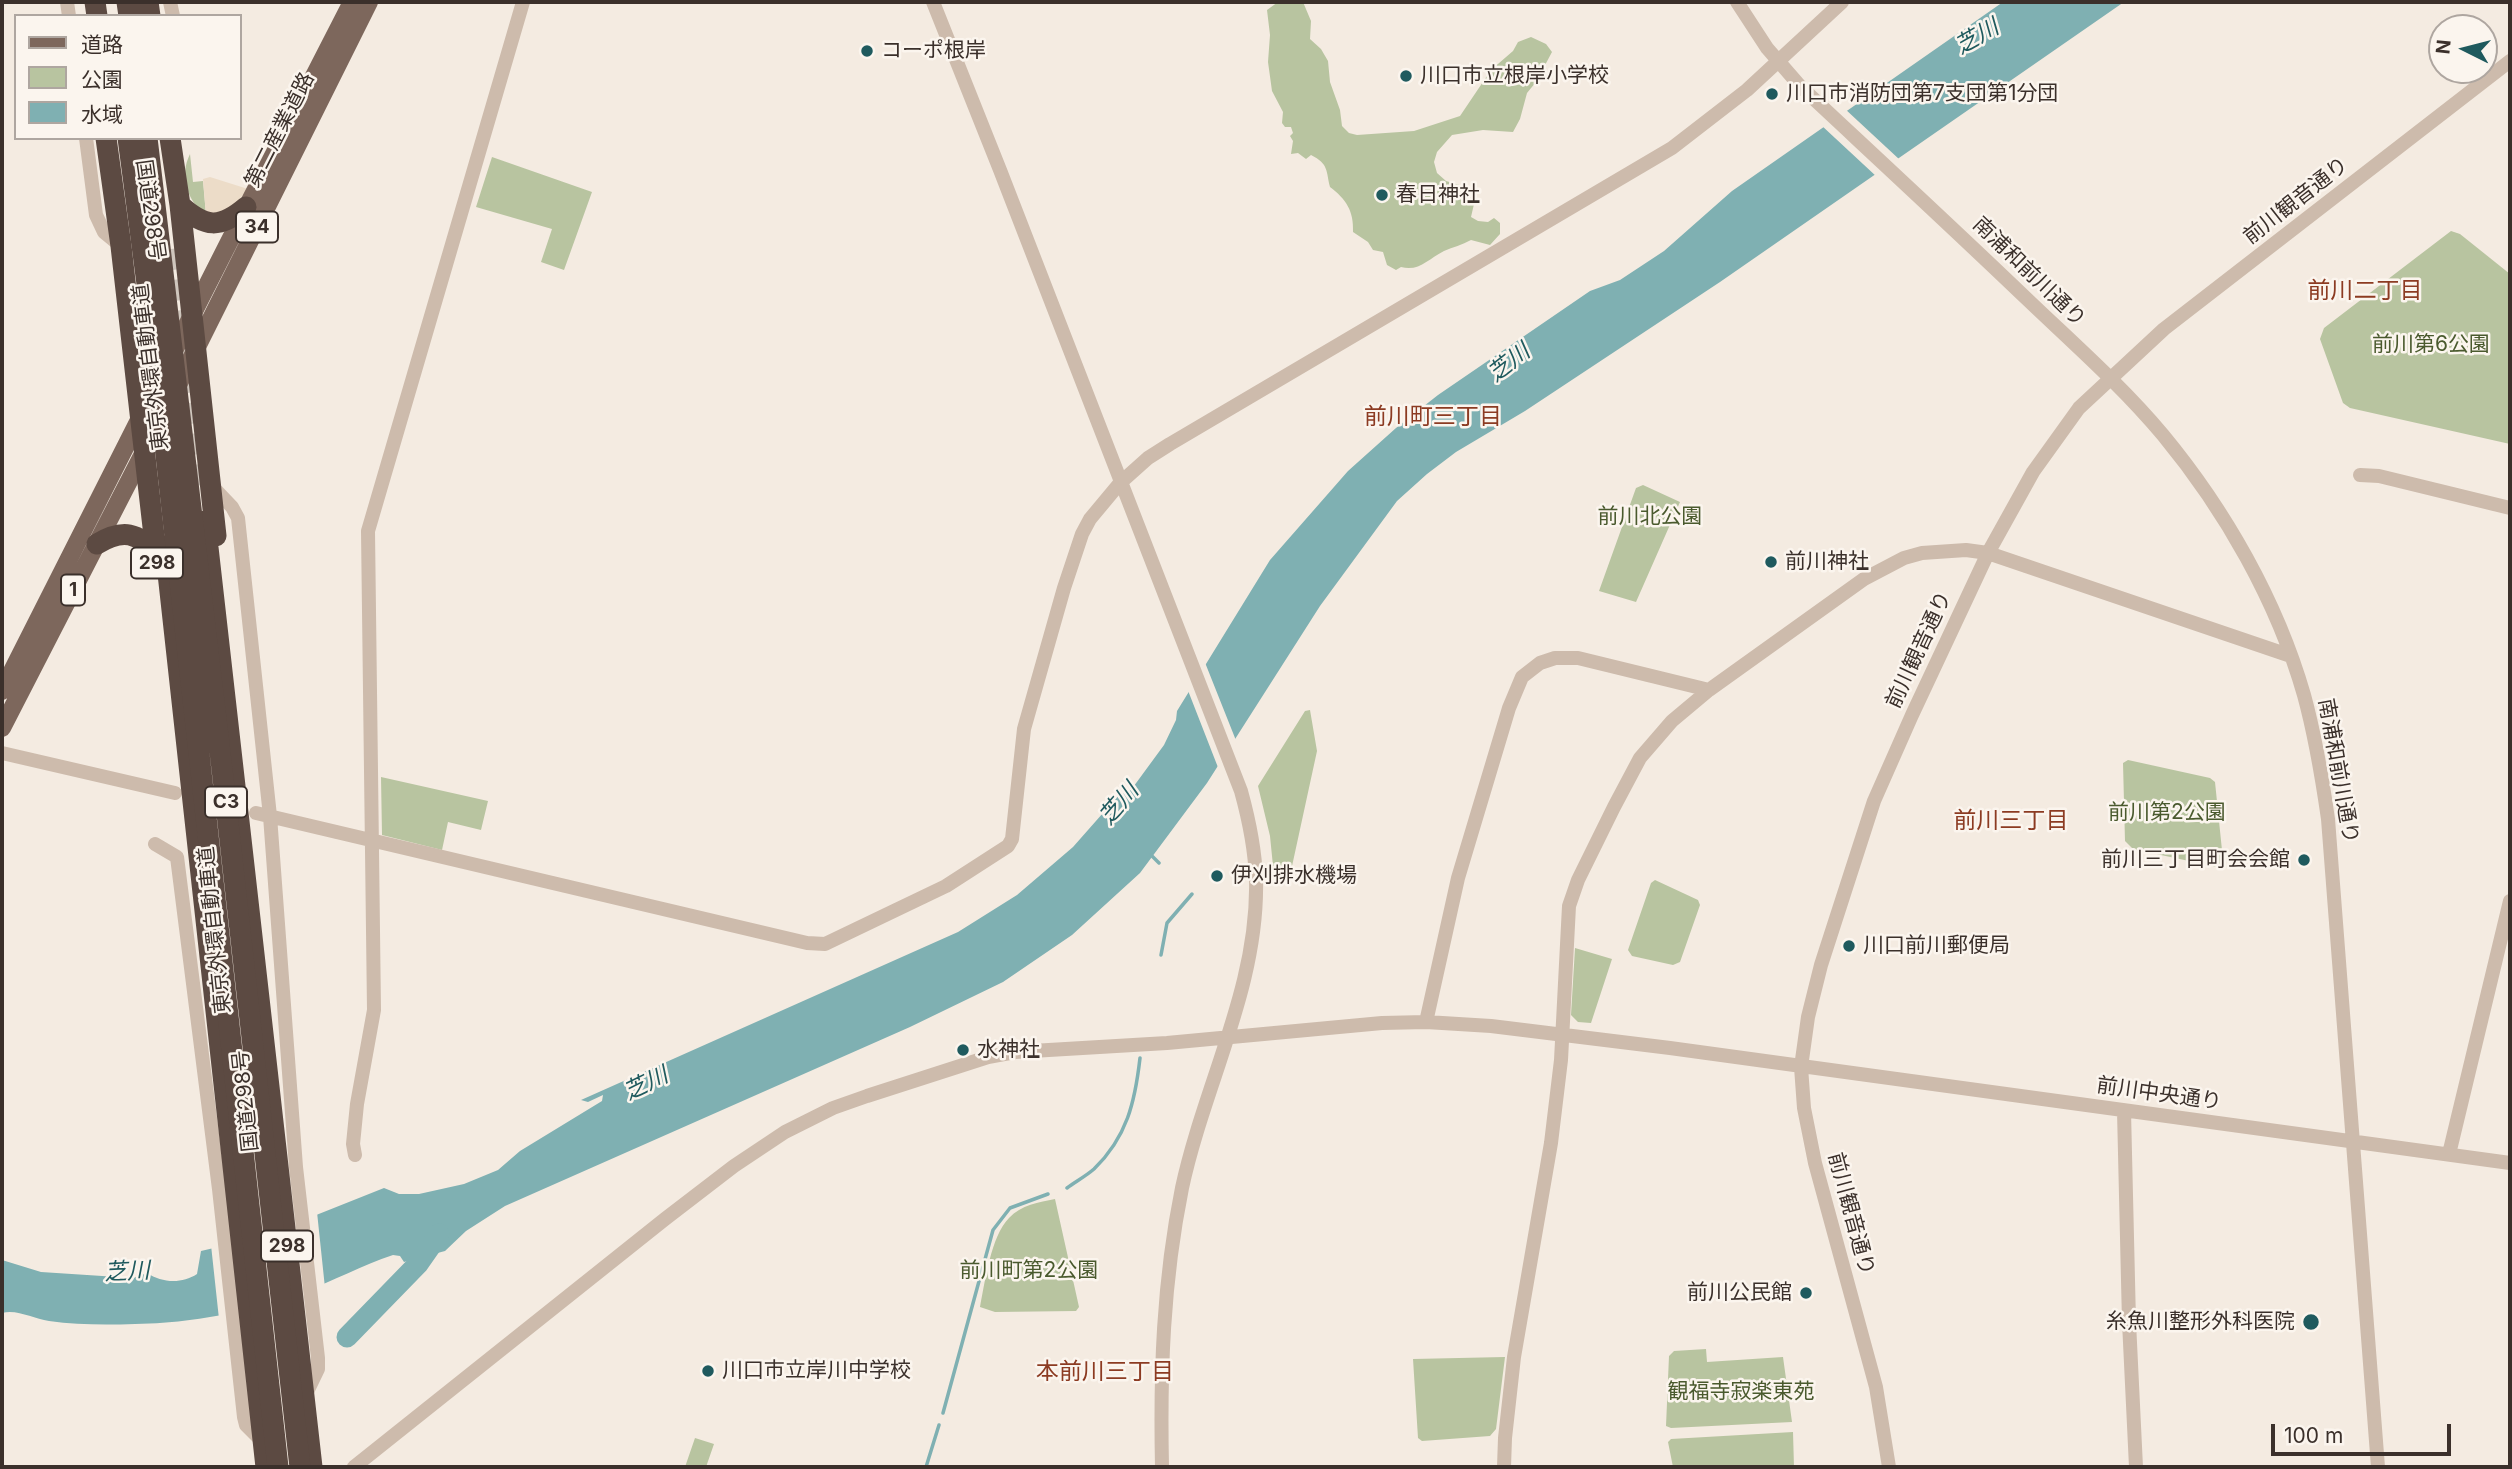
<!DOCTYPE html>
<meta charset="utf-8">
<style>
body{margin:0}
#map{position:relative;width:2512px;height:1469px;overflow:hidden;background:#f4ebe1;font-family:Inter,"Noto Sans JP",sans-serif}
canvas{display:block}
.frame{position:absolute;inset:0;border:4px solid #3b302b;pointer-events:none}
.legend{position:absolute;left:14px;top:14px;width:228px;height:126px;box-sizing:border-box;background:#fbf5ee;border:2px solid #aea6a0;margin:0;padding:9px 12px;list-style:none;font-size:21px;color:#3b302b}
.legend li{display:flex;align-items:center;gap:14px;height:35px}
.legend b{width:35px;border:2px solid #aea6a0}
.north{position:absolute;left:2428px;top:14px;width:70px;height:70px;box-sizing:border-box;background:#fbf5ee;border:2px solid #aea6a0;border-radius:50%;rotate:276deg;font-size:19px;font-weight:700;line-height:28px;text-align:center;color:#3b302b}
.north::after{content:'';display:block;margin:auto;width:24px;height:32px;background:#1f5a5e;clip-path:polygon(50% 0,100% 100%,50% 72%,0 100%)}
.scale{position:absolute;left:2271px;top:1424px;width:180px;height:32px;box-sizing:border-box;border:4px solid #3b302b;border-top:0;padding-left:9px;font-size:21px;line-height:24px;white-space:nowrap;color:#3b302b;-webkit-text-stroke:5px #fbf5ee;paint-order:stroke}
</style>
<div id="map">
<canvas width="2512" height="1469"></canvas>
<div class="frame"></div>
<ul class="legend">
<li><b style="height:9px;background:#7d675c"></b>道路</li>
<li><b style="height:19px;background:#b8c4a0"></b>公園</li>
<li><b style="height:19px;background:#7fb0b2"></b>水域</li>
</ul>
<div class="north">N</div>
<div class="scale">100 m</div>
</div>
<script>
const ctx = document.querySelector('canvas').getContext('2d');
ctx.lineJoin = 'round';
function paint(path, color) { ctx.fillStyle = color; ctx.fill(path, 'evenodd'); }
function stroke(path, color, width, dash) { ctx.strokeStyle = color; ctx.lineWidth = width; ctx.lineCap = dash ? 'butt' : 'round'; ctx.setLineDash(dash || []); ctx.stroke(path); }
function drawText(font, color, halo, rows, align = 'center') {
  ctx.font = font + ' Inter,"Noto Sans JP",sans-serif'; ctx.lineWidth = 5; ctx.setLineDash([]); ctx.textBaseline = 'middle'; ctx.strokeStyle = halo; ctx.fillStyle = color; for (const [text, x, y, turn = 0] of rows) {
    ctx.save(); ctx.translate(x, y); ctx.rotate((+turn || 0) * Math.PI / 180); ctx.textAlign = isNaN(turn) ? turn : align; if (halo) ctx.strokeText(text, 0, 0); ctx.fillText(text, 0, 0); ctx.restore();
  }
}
paint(new Path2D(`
 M 1278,2 L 1303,2 L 1311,21 L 1310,39 L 1321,49 L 1328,61 L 1330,82 L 1340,110 L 1342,126 L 1349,133 L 1357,135 L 1414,131 L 1460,116 L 1491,70 L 1513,51 L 1518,42 L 1531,37 L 1546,44 L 1552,52 L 1536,82 L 1527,93 L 1520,119 L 1513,132 L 1483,130 L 1452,135 L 1437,152 L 1434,162 L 1437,173 L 1446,181 L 1463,186 L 1471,192 L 1474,204 L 1471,217 L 1478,221 L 1488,222 L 1494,218 L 1500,223 L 1500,234 L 1490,245 L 1471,240 C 1462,245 1453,247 1444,251 C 1428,259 1419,272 1401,267 L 1396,270 L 1387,265 L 1383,252 L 1373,250 L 1368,242 L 1353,232 C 1354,211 1346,199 1330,187 C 1326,171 1329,164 1311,155 L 1306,159 L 1298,153 L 1291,154 L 1293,141 L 1290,136 L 1293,133 L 1291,127 L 1285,127 L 1282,123 L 1283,112 L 1272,91 L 1268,62 L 1270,35 L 1267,10 Z
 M 190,154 L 193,182 L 203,181 L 206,215 C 187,201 179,176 190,154 Z
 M 492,157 L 592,192 L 564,270 L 541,262 L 552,229 L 476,207 Z
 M 2451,231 L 2460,234 L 2510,274 L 2510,444 L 2350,408 L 2343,403 L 2320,339 L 2324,328 Z
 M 1643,485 L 1680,502 L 1636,602 L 1599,591 L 1636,488 Z
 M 1310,710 L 1317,751 L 1289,880 L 1274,876 L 1270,836 L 1258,786 L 1305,711 Z
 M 2128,760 L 2210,778 L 2215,782 L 2223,860 L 2217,867 L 2133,849 L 2125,841 L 2123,763 Z
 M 381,777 L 488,801 L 481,830 L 448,822 L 442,850 L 382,835 Z
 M 1655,880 L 1698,900 L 1700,905 L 1680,962 L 1673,965 L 1632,956 L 1628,950 L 1651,883 Z
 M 1575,948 L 1612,959 L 1591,1023 L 1578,1022 L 1571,1015 Z
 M 1055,1199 L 1079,1307 L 1076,1311 L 995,1312 L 980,1307 C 985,1282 991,1236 1009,1218 C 1021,1205 1039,1202 1055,1199 Z
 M 1706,1349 L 1707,1362 L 1783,1357 L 1792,1422 L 1671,1428 L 1666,1426 L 1669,1356 L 1674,1351 Z
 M 1505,1357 L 1496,1429 L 1490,1436 L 1422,1441 L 1418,1438 L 1413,1359 Z
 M 1793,1432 L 1794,1467 L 1673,1467 L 1668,1442 L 1671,1439 Z
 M 695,1438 L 714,1444 L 706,1467 L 685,1467 Z`), '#b8c4a0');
paint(new Path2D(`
 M 210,177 L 248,189 L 229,212 L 206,215 L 203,179 Z`), '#ecdcc8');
paint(new Path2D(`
 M 2003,2 L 2124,2 L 1720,282 L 1525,411 L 1456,452 L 1427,474 L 1397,501 L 1320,606 L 1207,783 L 1140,873 L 1072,935 L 1003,982 L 910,1027 L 505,1206 L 466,1231 L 445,1251 L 404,1262 L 400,1256 L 393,1255 C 362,1265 334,1281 303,1292 C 249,1312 193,1323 135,1324 C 106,1325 77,1325 49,1321 C 33,1319 18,1309 2,1313 L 2,1260 L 41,1272 L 133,1278 L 147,1273 C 162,1283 182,1284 197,1274 L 201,1251 L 261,1237 L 384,1188 L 399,1194 L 419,1194 L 464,1184 L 498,1170 L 520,1151 L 602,1101 L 603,1095 L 588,1102 L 581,1100 L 958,932 L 1017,895 L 1073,847 L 1118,796 L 1131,790 L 1164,745 L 1176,720 L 1177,711 L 1270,560 L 1348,471 L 1396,428 L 1438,395 L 1590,291 L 1620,280 L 1664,251 L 1732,191 Z`), '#7fb0b2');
paint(new Path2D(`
 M 1844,108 L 1900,160 L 1877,177 L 1821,125 Z
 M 1204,660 L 1237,743 L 1219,770 L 1187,688 Z
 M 317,1212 L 325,1288 L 244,1315 L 219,1319 L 211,1245 L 260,1234 Z`), '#f4ebe1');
stroke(new Path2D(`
 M 1151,855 L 1159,863
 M 1161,955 L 1167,923 L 1192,894
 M 1067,1188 C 1075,1182 1086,1176 1094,1169 C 1127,1137 1135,1102 1140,1058
 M 943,1413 L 993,1230 L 1010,1208 L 1048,1194
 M 926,1467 L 939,1425`), '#7fb0b2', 3.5);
stroke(new Path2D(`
 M 347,1337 L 418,1264 L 439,1234`), '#7fb0b2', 21);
stroke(new Path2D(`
 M 171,249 L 201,490`), '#cfc6bd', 21, [21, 10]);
stroke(new Path2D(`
 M 67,2 L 69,16
 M 170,2 L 173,16
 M 933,2 L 1000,170 L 1241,791 C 1249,820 1255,849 1256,879 C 1259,986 1204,1085 1182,1188 C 1163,1282 1160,1372 1162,1467
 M 1737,2 L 1767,48 L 1800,86 C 1876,157 1953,228 2028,300 C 2074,344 2122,386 2163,435 C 2225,510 2277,601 2304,695 C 2315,735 2322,777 2328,819 L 2378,1467
 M 86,138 L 96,215 L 104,232 L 121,246
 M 2360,475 L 2379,476 L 2510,508
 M 211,485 L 232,507 L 238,518 L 270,816 L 296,1167 L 318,1358 L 318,1369 L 305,1396
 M 2,753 L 175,793
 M 256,813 L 807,943 L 825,944 L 946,886 L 1008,846 L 1012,839 L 1024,729 L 1064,588 L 1082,534 L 1090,519 L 1120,483 L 1148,458 L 1170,444 L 1672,148 L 1747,90 L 1842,2
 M 155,844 L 177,857 L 219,1189 L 244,1417 L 246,1425 L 263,1442
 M 1426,1022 L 1458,878 L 1509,708 L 1522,677 L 1540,663 L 1555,658 L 1578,658 L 1709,690
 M 2124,1111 L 2129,1322 L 2136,1467
 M 2449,1154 L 2510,901
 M 355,1155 L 353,1144 L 357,1104 L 374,1010 L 368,531 L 523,2
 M 354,1467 L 665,1219 L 734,1166 L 785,1132 L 833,1108 L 867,1096 L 988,1057 L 1015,1052 L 1167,1043 L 1382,1023 L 1426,1022 L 1491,1026 L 1670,1048 L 2510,1163
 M 1504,1467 L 1505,1438 L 1514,1357 L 1551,1143 L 1561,1060 L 1569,906 L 1578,880 L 1614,807 L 1640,758 L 1672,721 L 1709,690 L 1864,579 L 1904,558 L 1922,553 L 1966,550 L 1988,553 L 2291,656
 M 1889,1467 L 1876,1387 L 1815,1163 L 1804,1108 L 1801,1067 L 1808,1017 L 1821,965 L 1874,801 L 1912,715 L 1988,553 L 2033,472 L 2079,408 L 2164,329 L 2510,61`), '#cdbbac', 14);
stroke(new Path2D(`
 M 176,389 L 369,2
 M 2,691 C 117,461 234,231 352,2
 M 2,728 L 146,448`), '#7d675c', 18);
stroke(new Path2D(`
 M 95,2 L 97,16
 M 127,2 L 129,16
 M 148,2 L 150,16
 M 106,138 L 121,246 L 157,562
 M 170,138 L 180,205 L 216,536
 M 180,205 C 205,228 220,229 246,207
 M 205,521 L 312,1467
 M 97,544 C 122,529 139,531 156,556
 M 165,546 L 266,1467`), '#5c4a42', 21);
stroke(new Path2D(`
 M 128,138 L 147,284 L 278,1467
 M 147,138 L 222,769 L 300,1467`), '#5c4a42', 21);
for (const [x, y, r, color] of [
 [867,51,7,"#1f5a5e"],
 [1406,76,7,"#1f5a5e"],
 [1772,94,7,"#1f5a5e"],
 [1382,195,7,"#1f5a5e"],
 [1771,562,7,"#1f5a5e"],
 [2304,860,7,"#1f5a5e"],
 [1217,876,7,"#1f5a5e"],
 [1849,946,7,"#1f5a5e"],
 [963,1050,7,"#1f5a5e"],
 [1806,1293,7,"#1f5a5e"],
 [2311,1322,9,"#1f5a5e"],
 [708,1371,7,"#1f5a5e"]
]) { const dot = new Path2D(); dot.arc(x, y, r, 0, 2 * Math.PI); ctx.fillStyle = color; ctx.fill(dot); stroke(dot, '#fbf5ee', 2.5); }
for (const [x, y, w] of [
 [257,227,42],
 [157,563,52],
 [73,590,24],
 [226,802,42],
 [287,1246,52]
]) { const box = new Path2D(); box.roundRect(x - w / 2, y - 15.5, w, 31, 5); ctx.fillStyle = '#fbf5ee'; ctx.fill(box); stroke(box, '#3b302b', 2); }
drawText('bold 19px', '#3b302b', null, [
 ["34",257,227],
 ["298",157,563],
 ["1",73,590],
 ["C3",226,802],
 ["298",287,1246]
]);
drawText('21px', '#3b302b', '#fbf5ee', [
 ["コーポ根岸",881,51],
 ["川口市立根岸小学校",1420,76],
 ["川口市消防団第7支団第1分団",1786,94],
 ["春日神社",1396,195],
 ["前川神社",1785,562],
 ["前川三丁目町会会館",2290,860,"right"],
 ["伊刈排水機場",1231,876],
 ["川口前川郵便局",1863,946],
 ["水神社",977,1050],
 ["前川公民館",1792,1293,"right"],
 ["糸魚川整形外科医院",2295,1322,"right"],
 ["川口市立岸川中学校",722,1371]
], 'left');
drawText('21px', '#3b302b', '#fbf5ee', [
 ["第二産業道路",280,130,-63],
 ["前川観音通り",2296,201,-38],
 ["国道298号",150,210,82],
 ["南浦和前川通り",2029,272,44],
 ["東京外環自動車道",151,367,-97],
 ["前川観音通り",1919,650,-65],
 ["南浦和前川通り",2338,771,80],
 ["東京外環自動車道",215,930,-96],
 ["前川中央通り",2159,1094,8],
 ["国道298号",246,1101,-96],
 ["前川観音通り",1851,1214,75]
]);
drawText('21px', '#4a5a2e', '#fbf5ee', [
 ["前川第6公園",2431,345],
 ["前川北公園",1650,517],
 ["前川第2公園",2167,813],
 ["前川町第2公園",1029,1271],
 ["観福寺寂楽東苑",1741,1392]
]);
drawText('italic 23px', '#1f5a5e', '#fbf5ee', [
 ["芝川",1977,37,-30],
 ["芝川",1509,363,-38],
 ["芝川",1119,804,-49],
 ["芝川",646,1084,-26],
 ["芝川",127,1272,-3]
]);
drawText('23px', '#8c3b22', '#fbf5ee', [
 ["前川二丁目",2365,291],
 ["前川町三丁目",1433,417],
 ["前川三丁目",2011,821],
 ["本前川三丁目",1105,1372]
]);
</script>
